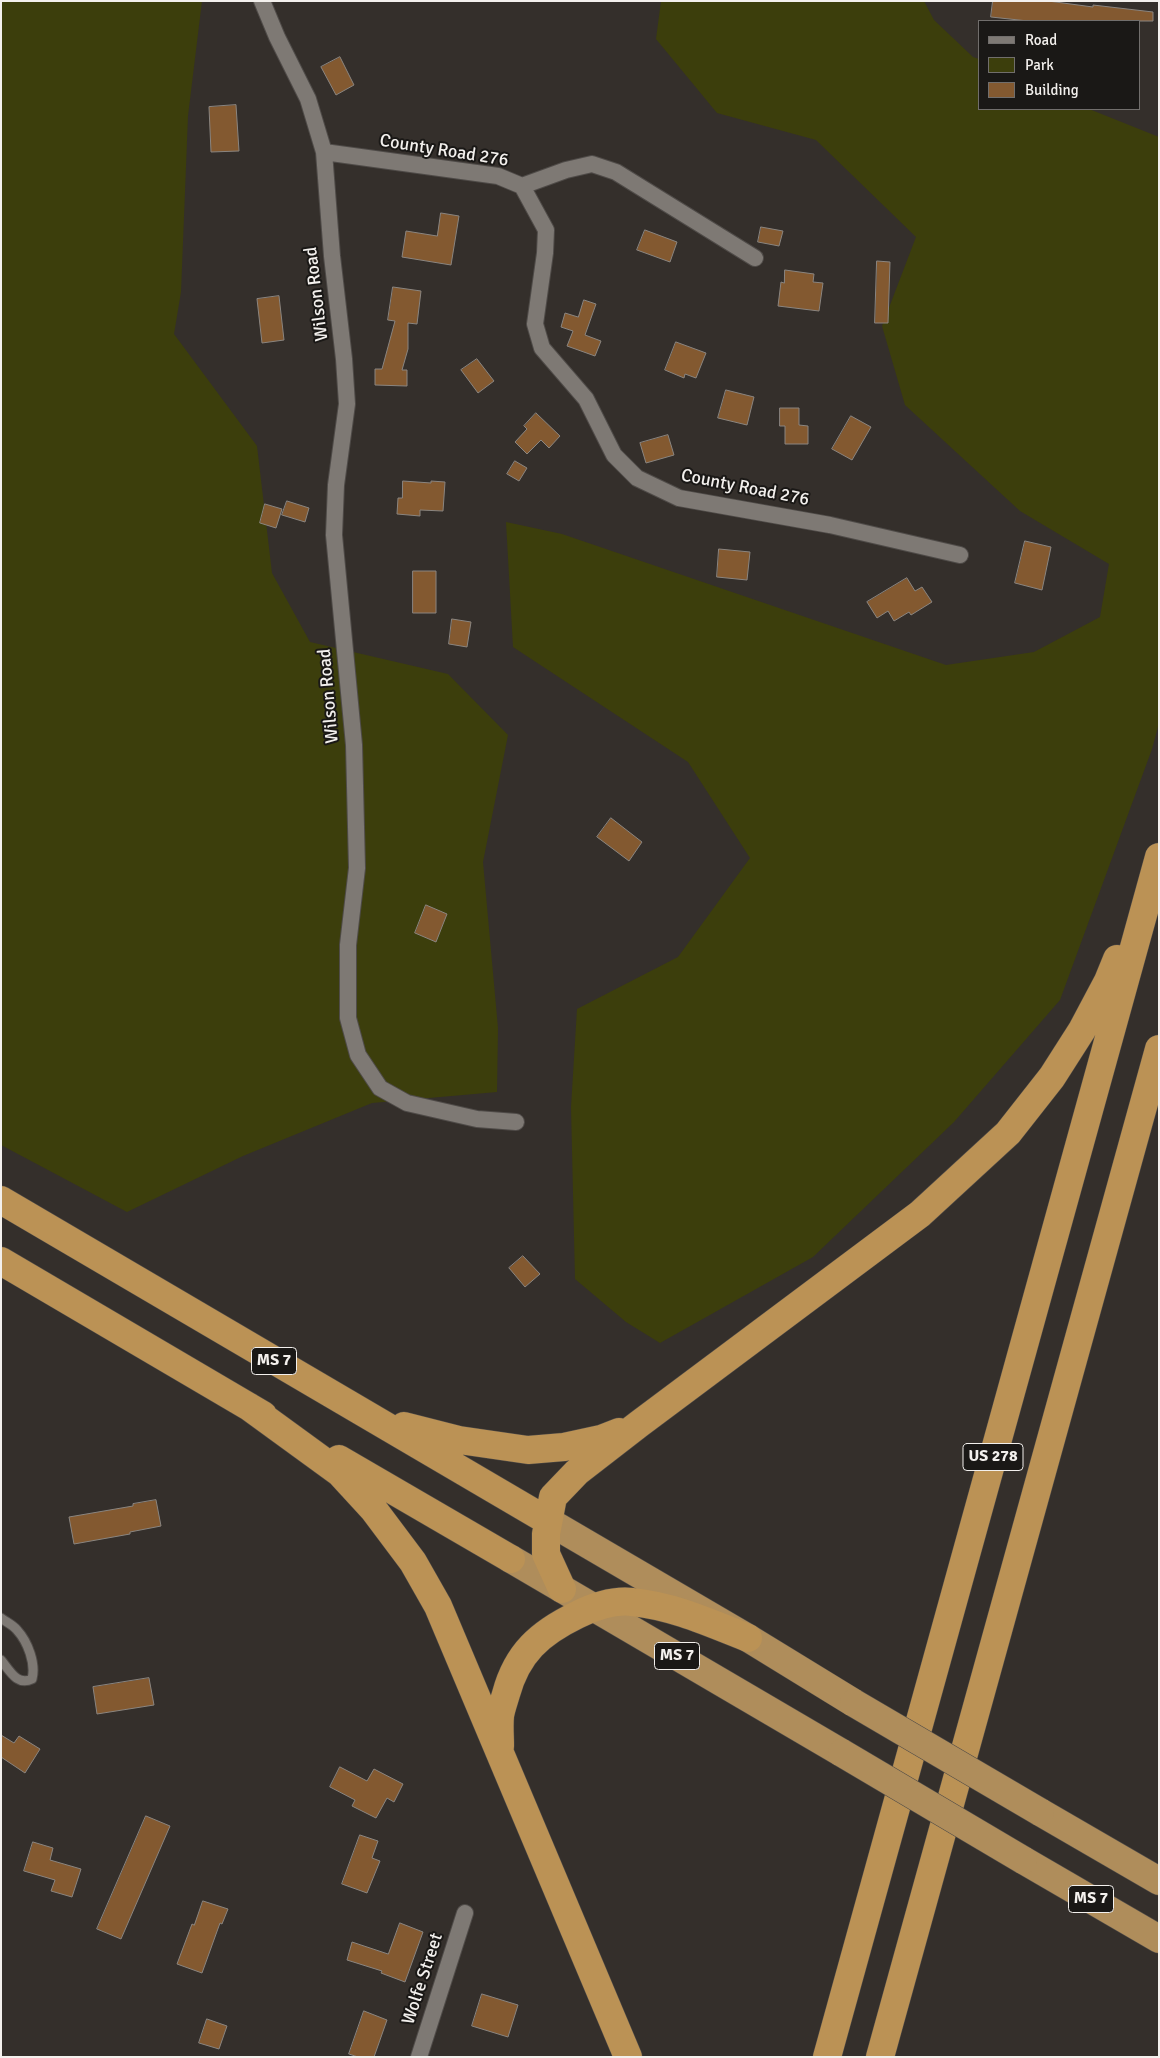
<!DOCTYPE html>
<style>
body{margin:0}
#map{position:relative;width:1160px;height:2058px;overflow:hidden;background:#342f2b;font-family:Signika,sans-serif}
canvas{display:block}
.frame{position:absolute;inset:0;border:2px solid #f3f0ed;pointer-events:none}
.legend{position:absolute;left:978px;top:20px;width:162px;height:90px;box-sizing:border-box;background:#1a1816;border:1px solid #716e6c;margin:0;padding:6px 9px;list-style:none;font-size:15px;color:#f3f0ed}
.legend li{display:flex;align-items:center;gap:10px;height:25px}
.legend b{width:25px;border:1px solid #716e6c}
</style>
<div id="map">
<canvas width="1160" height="2058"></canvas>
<div class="frame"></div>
<ul class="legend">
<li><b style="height:6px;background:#7e7974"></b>Road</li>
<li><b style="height:14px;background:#3c3e0c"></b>Park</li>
<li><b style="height:14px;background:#835930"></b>Building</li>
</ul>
</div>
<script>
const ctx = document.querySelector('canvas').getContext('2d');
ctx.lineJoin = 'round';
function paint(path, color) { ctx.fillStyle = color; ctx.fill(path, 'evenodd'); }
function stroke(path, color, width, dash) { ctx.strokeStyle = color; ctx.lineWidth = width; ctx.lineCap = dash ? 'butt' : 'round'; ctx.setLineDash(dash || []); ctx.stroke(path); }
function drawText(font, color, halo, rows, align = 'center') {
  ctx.font = font + ' Signika,sans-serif'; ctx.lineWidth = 4; ctx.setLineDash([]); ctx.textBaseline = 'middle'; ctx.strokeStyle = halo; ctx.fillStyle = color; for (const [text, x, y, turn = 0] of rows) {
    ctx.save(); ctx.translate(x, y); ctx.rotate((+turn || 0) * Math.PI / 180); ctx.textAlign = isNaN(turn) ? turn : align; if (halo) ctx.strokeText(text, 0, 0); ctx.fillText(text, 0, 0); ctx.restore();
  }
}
paint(new Path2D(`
 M 1,1 L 202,1 L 188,116 L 181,292 L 174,334 L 257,446 L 272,573 L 310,642 L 448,674 L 508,735 L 483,862 L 498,1028 L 497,1092 L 372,1103 L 243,1156 L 127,1212 L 1,1145 Z
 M 661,1 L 924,1 L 934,20 L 973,57 L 979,59 L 979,109 L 1089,109 L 1159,137 L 1159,723 L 1152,749 L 1060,1000 L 954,1122 L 813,1257 L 660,1343 L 626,1322 L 575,1279 L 571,1107 L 577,1009 L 678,957 L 750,858 L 688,762 L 513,647 L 506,522 L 562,534 L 946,665 L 1034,652 L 1100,617 L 1109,564 L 1020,511 L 905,405 L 882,326 L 916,237 L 816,140 L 717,113 L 656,39 Z`), '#3c3e0c');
const building = new Path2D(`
 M 993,1 L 1048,1 L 1093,7 L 1093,5 L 1153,12 L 1153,21 L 1028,21 L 991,17 Z
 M 340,57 L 354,85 L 336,95 L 321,67 Z
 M 236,105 L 239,151 L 211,152 L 209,107 Z
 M 441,213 L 459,216 L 451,265 L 402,257 L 406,231 L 437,236 Z
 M 761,227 L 783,231 L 779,246 L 758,242 Z
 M 645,230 L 677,242 L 670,262 L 637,250 Z
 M 877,261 L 890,262 L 888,323 L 875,323 Z
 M 785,270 L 814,274 L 813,282 L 823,283 L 819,311 L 778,306 L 781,282 L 784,283 Z
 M 393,287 L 421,291 L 417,324 L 408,323 L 408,349 L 402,370 L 407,370 L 407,386 L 375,385 L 375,369 L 382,369 L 395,321 L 388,320 Z
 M 279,296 L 284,340 L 262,343 L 257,299 Z
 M 584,300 L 596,304 L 585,335 L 601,341 L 595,356 L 567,346 L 573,331 L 561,327 L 565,313 L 578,317 Z
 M 676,342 L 706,353 L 696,378 L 685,374 L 684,378 L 665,370 Z
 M 477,359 L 494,381 L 478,393 L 461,370 Z
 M 726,390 L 754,397 L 747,425 L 718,418 Z
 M 780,408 L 799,408 L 799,425 L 808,426 L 808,444 L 785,444 L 785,426 L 780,426 Z
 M 536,413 L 560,436 L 549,448 L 541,440 L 527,454 L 515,442 L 527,429 L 524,426 Z
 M 851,416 L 871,427 L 852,460 L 832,449 Z
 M 668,435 L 674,455 L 646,463 L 640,443 Z
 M 515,461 L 527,468 L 519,481 L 507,474 Z
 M 403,481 L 431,483 L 431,481 L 445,482 L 443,511 L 420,510 L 420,516 L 397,514 L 398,498 L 402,498 Z
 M 287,501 L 309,508 L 305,522 L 282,515 Z
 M 265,504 L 282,509 L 276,528 L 260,523 Z
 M 1025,541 L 1051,547 L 1042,590 L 1015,583 Z
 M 719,549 L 750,552 L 747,580 L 717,577 Z
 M 413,571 L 436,571 L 436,613 L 413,613 Z
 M 907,578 L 915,591 L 922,587 L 932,602 L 911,615 L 909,612 L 894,621 L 888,611 L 877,618 L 867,602 Z
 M 452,619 L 471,622 L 467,647 L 449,644 Z
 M 611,818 L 642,842 L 629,861 L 597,837 Z
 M 426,905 L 447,914 L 436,942 L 415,933 Z
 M 523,1256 L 540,1274 L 525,1287 L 509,1268 Z
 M 156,1500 L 161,1526 L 130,1532 L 130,1534 L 74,1544 L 69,1517 L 133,1506 L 133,1504 Z
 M 149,1678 L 154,1705 L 97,1714 L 93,1687 Z
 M 1,1735 L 14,1743 L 19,1736 L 40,1749 L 25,1773 L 1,1757 Z
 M 340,1767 L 367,1781 L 374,1769 L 403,1784 L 394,1802 L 387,1798 L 376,1818 L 352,1806 L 355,1800 L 330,1787 Z
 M 146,1816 L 170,1826 L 121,1939 L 97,1929 Z
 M 360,1835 L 378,1841 L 372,1858 L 380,1861 L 367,1893 L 342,1884 Z
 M 33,1842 L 53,1848 L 50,1860 L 81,1869 L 72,1897 L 51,1891 L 55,1880 L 24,1871 Z
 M 203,1901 L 228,1909 L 222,1924 L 220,1923 L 202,1973 L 177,1964 L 192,1924 L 194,1925 Z
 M 400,1923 L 423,1932 L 405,1982 L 381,1973 L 382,1971 L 347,1960 L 352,1942 L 388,1954 Z
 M 482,1994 L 518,2005 L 508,2037 L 472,2026 Z
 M 364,2011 L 387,2020 L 374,2057 L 358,2057 L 349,2054 Z
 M 207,2019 L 227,2026 L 219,2049 L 199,2043 Z`);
paint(building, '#835930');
stroke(building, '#8a8580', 1);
const service = new Path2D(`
 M 1,1618 C 6,1622 13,1625 17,1630 C 28,1642 36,1664 32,1679 C 17,1686 10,1671 1,1660`);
const minor = new Path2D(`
 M 262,1 L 277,37 L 308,99 L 324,152 L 332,256 L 344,359 L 347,404 L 336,485 L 334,535 L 354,745 L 357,868 L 348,945 L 348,1018 L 358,1055 L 380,1088 L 407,1103 L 477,1119 L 516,1122
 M 324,152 L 498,176 L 522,186 L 546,230 L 545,253 L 535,324 L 542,348 L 586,399 L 614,455 L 637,478 L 679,498 L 830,525 L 960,555
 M 522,186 L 566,170 L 592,164 L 616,172 L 755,258
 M 419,2057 L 465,1913`);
const trunk = new Path2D(`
 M 548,1521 L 748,1638 L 854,1703
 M 511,1559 L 842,1753
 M 1040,1812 L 1159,1881
 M 1023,1860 L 1159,1939`);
const motorway = new Path2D(`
 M 1,1200 L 548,1521
 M 1,1261 L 263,1415
 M 248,1406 L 340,1473 L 374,1510 L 413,1562 L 438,1606 L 628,2057
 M 404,1426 L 459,1440 L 528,1450 L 564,1447 L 601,1439 L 619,1432
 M 339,1459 L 511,1559
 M 562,1589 L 546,1554 L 546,1534 L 553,1497 L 577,1472 L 639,1424 L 920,1214 L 1008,1133 L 1052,1077 L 1082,1030 L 1108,981 L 1117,959
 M 500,1746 C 500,1736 499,1726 500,1716 C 501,1709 504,1701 506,1694 C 517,1653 540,1633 577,1615 C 593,1607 614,1600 632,1602 C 673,1606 710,1623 748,1638
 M 827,2057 L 1159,857
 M 880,2057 L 1159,1049`);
stroke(service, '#4f4b48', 11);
stroke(minor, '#4f4b48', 18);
stroke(trunk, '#4f4b48', 29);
stroke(motorway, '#4f4b48', 29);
stroke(service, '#7e7974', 9);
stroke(minor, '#7e7974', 16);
stroke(trunk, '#af8d5b', 28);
stroke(motorway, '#bb9255', 28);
const trunkBridge = new Path2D(`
 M 854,1703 L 1040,1812
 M 842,1753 L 1023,1860`);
stroke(trunkBridge, '#4f4b48', 29, []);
stroke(trunkBridge, '#af8d5b', 28);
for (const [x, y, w] of [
 [274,1361,45],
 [993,1457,60],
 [677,1656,45],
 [1091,1899,45]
]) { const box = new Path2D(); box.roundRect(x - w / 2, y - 13.5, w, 27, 4); ctx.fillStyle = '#1a1816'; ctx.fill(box); stroke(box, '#f3f0ed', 1); }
drawText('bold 16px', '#f3f0ed', null, [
 ["MS 7",274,1361],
 ["US 278",993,1457],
 ["MS 7",677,1656],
 ["MS 7",1091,1899]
]);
drawText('18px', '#f3f0ed', '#1a1816', [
 ["County Road 276",444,151,9],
 ["Wilson Road",317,294,-97],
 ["County Road 276",745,488,11],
 ["Wilson Road",329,696,-95],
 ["Wolfe Street",423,1979,-72]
]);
</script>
